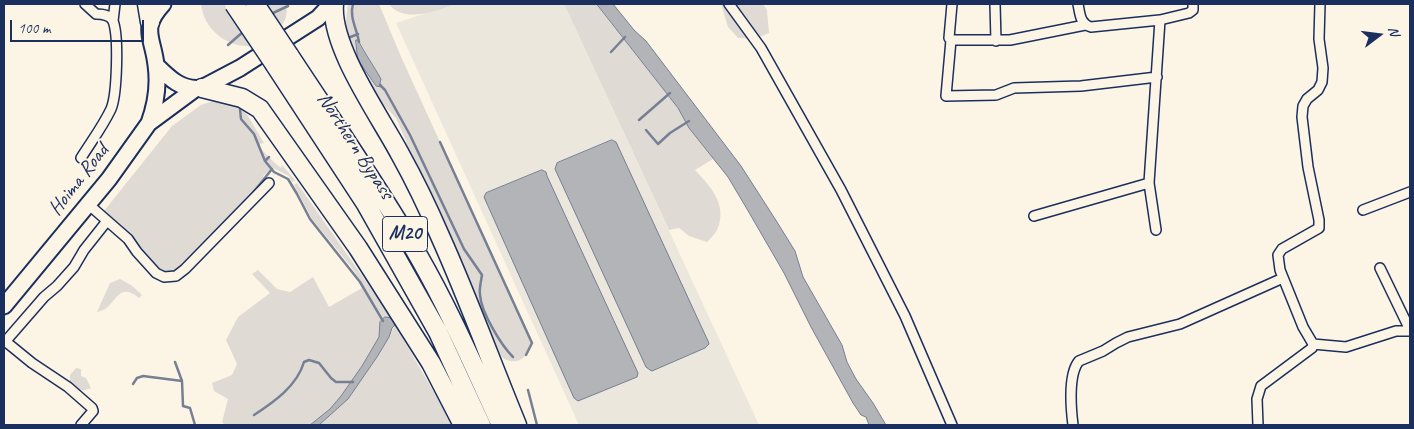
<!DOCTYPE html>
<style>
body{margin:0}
#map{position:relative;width:1414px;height:429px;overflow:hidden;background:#fcf5e5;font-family:Caveat,sans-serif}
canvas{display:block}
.frame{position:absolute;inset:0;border:5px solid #1b2f5e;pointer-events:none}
.north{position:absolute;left:1354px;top:10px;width:50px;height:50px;-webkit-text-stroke:4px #fcf5e5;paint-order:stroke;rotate:75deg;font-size:14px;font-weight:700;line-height:20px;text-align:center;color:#1b2f5e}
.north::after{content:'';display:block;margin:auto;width:18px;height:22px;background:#1b2f5e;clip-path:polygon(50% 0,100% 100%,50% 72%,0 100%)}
.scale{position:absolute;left:10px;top:20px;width:134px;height:22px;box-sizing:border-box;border:2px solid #1b2f5e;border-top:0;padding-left:6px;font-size:15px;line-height:18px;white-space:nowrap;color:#1b2f5e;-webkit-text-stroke:4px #fcf5e5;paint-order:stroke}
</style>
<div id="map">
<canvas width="1414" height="429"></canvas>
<div class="frame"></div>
<div class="north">N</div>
<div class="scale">100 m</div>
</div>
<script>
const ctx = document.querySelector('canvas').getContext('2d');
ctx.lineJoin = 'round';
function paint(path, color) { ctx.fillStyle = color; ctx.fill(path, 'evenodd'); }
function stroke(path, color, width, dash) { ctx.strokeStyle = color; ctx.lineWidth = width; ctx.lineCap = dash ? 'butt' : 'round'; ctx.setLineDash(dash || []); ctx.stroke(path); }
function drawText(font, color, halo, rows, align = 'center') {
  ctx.font = font + ' Caveat,sans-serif'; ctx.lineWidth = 4; ctx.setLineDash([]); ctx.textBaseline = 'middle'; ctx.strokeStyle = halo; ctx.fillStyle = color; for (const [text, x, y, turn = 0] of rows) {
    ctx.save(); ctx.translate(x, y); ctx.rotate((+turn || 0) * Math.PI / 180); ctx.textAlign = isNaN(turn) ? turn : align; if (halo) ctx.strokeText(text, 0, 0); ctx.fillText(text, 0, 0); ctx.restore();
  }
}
paint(new Path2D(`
 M 454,4 L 564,4 L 759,425 L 579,425 L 396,23 Z`), '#ece7dc');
paint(new Path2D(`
 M 201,4 L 227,4 L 255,46 C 229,49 204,31 201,4 Z
 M 263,4 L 286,4 C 288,13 286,22 279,28 Z
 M 348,4 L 379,4 L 402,59 L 532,343 C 530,346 529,352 526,355 C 519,364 506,363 499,354 L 436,203 L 431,196 L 419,168 L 408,154 L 406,141 L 396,118 L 378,99 L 350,51 L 345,27 ZM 359,41 L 381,79 L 381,86 L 375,86 L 358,60 Z
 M 389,4 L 454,4 C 436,12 403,23 389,4 Z
 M 564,4 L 597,4 L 678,108 L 689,128 L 713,159 L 695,170 C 711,187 728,205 717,230 C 715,234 710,239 707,242 L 689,236 L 679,228 L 669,230 Z
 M 721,4 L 763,4 L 767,10 L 769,33 L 755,39 L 738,38 L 728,27 Z
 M 216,100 L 238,106 L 245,111 L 264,143 L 260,144 L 260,148 L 275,163 L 281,168 L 282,165 L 295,180 L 292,182 L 289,176 L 273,168 L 263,176 L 267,182 L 177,272 L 162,274 L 104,211 L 172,126 L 201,105 Z
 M 297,183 L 391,317 L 384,319 L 352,268 L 312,219 L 294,185 Z
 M 258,270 L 277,289 L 290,292 L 313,277 L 329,307 L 362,288 L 381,320 L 380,322 L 379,337 L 362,366 L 341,396 L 330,409 L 310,425 L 225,425 L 222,422 L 228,399 L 214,391 L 212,383 L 232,375 L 237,364 L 226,340 L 238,317 L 270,293 L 252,274 Z
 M 120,279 L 131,285 L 142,295 L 139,298 C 115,279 117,310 97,312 L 110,283 Z
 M 395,325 L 439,401 L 451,425 L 319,425 L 348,399 L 377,357 Z
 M 76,368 L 81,369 L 81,376 L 86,378 L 91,388 C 82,392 77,390 70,385 L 70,375 Z`), '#dfdbd4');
const water = new Path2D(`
 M 597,4 L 613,4 L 634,30 L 646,41 L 741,166 L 777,222 L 795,251 L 803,277 L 842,345 L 847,362 L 856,379 L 873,403 L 886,425 L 869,425 L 866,417 L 861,415 L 853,403 L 811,327 L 784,273 L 747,209 L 728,177 L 689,128 L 678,108 Z
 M 356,40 L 358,40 C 365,54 374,66 381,79 L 380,83 L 382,87 L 376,86 L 358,60 Z
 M 612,140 L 616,142 L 708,341 L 709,344 L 705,348 L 652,371 L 650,370 L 646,367 L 555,169 L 557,163 Z
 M 542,170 L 546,172 L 547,176 L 638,373 L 637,377 L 578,401 L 574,398 L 484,197 L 486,193 Z
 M 385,317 L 392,318 L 396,324 L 392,328 L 389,337 L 377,357 L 348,399 L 319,425 L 310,425 L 330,409 L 341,396 L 362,366 L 379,337 L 380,322 Z`);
paint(water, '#b2b4b8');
stroke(water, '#767f94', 1);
stroke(new Path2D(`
 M 353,4 C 349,17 357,29 359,42
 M 271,14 L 288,6
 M 348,38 L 358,34
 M 228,45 L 244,31
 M 611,52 L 625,37
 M 380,85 L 385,90 L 410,135 L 464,249 L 482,275 C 481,281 479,289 480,295 C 481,312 501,345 513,357
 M 240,109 L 241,119 L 254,134 L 265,161
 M 639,120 L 670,93
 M 646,130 L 658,144 L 670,133 L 689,121
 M 440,142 L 532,343 L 526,355
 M 269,157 L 265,161 L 274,172 L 288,179 L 297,194 L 310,219 L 360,282 L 383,321
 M 248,199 L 272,169
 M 175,362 L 182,381 L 183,406 L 190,408 L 195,425
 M 133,384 L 137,378 L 143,376 L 182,381
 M 528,390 L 537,425
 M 254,415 C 274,402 297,386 304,362 L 309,360 L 319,363 L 331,378 L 336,382 L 353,382`), '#767f94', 2.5);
const minor = new Path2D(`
 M 729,4 L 761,48 L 841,190 L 905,316 L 952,425
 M 952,4 L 949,38 L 951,40 L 946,96 L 996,95 L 1014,88 L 1081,86 L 1157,77
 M 995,4 L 996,41
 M 1078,4 C 1080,14 1080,24 1091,27 L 1160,20
 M 113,21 L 115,4
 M 951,40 L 1010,40 L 1085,25
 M 81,158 C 91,142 103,126 111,109 C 117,95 119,36 113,21 C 110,15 102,14 96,14 L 85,4
 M 88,204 L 128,239 L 137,252 L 156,273 L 164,277 L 176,276 L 185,269 L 269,183
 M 1363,210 L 1410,192
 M 1034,216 L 1149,183
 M 1156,230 L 1149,183 L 1160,20 L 1189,13 L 1193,10 L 1193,4
 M 1380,268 L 1410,330
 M 5,341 L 32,363 L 68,387 L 92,408 L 93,411 L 81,425
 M 4,343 L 44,297 L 57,286 L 74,267 L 84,250 L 107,221
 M 1313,344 L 1346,347 L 1396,331 L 1410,331
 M 1073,425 C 1071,409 1068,374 1079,361 L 1103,351 L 1116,343 L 1128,337 L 1180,324 L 1283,278
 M 1258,425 L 1257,399 L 1261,386 L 1312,348 L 1313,344 L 1303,327 L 1280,270 L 1278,255 L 1282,249 L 1319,228 L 1319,220 L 1308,167 L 1302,117 L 1303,106 L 1307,99 L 1318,90 L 1322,82 L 1323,68 L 1319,39 L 1320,4`);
const primary = new Path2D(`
 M 156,65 C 169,78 182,91 202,88 L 240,68 L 318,18 L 331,4
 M 149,123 C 156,104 159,86 156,65 C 153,37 140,29 163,4
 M 4,306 L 109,179 L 149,123 L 195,89`);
const motorway = new Path2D(`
 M 147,4 L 150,22
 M 334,4 C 330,47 380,116 400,154 C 415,181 428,208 440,236 C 468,298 491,362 517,425
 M 289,55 C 333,122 379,188 419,257 C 450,311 475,369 501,425
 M 275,65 L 366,204 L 438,332 L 481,425
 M 202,88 L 242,98 L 260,109 L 358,248 L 431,363 L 463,425`);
stroke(minor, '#1b2f5e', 12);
stroke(primary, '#1b2f5e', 19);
stroke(motorway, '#1b2f5e', 21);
stroke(minor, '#fcf5e5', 9);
stroke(primary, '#fcf5e5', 15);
stroke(motorway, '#fcf5e5', 18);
const motorwayBridge = new Path2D(`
 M 234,4 L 275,65
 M 255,4 L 289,55`);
stroke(motorwayBridge, '#1b2f5e', 21, []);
stroke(motorwayBridge, '#fcf5e5', 18);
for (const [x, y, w] of [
 [405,234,45]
]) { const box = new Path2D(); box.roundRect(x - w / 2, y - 17.5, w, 35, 4); ctx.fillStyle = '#fcf5e5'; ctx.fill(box); stroke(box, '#1b2f5e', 1); }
drawText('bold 20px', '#1b2f5e', null, [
 ["M20",405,234]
]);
drawText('21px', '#1b2f5e', '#fcf5e5', [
 ["Northern Bypass",355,146,57],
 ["Hoima Road",79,180,-52]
]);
</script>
